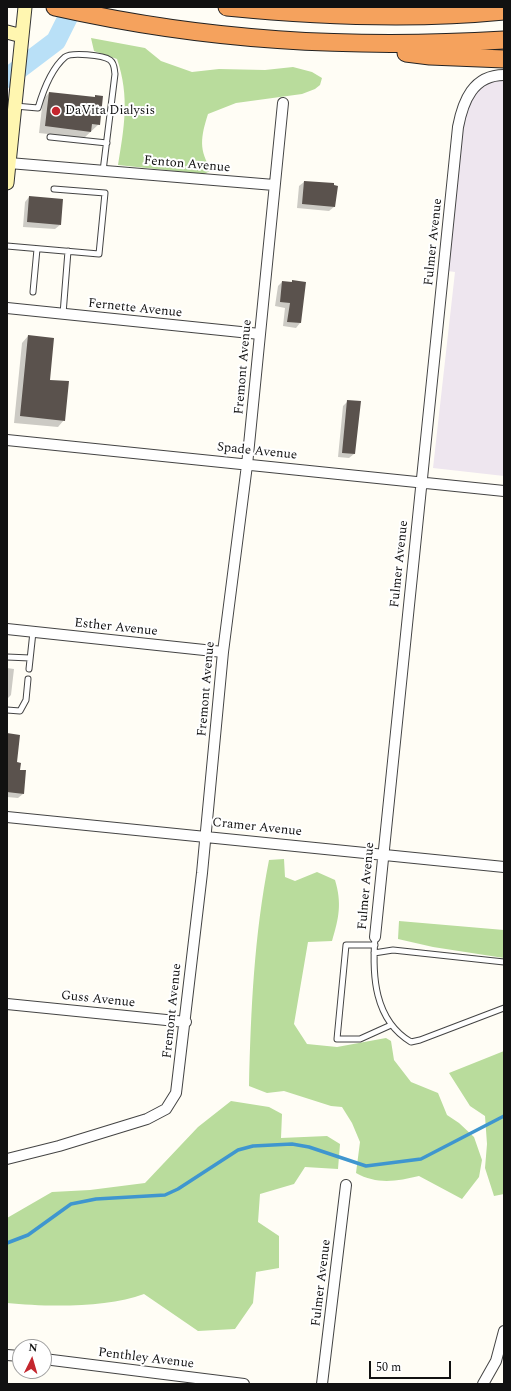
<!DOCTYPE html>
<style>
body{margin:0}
#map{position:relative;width:511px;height:1391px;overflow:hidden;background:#fffdf5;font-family:Spectral,serif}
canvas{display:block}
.frame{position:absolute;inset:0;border:8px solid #111;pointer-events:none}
.north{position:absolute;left:12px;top:1339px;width:40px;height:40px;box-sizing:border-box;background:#fff;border:1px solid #a0a0a0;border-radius:50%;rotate:5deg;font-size:11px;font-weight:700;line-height:16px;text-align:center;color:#111}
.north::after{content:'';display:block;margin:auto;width:14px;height:18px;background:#c4262e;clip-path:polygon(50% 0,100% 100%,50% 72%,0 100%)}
.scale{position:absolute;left:369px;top:1361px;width:82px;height:18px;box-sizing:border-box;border:2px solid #111;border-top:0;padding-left:5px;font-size:12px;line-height:14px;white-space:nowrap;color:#111;-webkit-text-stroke:3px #fff;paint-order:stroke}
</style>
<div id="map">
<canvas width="511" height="1391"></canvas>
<div class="frame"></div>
<div class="north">N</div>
<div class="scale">50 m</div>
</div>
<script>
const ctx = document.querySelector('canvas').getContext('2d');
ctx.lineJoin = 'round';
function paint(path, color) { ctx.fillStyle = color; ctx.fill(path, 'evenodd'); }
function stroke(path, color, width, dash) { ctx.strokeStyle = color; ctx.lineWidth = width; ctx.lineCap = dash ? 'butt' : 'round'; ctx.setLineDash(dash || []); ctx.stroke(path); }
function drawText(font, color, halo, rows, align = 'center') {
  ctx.font = font + ' Spectral,serif'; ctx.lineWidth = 4; ctx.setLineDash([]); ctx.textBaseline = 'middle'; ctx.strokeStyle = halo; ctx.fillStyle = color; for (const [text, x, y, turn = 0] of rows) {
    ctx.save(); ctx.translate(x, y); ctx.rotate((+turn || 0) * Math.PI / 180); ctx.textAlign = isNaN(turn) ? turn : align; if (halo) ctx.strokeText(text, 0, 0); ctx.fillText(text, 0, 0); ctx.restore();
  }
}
paint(new Path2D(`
 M 504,77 L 504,476 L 433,468 L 455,272 L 448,271 L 463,114 L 478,87 Z`), '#eee6ef');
paint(new Path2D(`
 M 91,38 L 145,48 L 161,61 L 192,72 L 219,69 L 265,70 L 293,67 L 312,72 L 322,78 L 320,85 L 315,89 L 302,94 L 236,103 L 208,114 C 201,136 198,151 212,170 L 204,174 L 118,165 C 124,128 130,97 117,59 L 94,51 Z
 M 284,859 L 285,877 L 295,881 L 317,872 L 335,880 C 342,903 339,918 332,941 L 308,942 L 294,1024 L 307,1044 L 337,1047 L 386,1038 L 391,1041 L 394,1060 L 411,1082 L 438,1093 L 447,1115 L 459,1123 L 474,1137 L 482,1160 L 479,1177 L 462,1199 L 419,1176 C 398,1181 377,1185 356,1173 L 360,1142 L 352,1123 L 342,1107 L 331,1106 L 284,1091 L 267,1093 L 249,1086 C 251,1008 254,937 269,860 Z
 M 399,921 L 504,930 L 504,958 L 433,947 L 398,939 Z
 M 504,1051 L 504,1194 L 494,1196 L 485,1168 L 487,1144 L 485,1116 L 470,1106 L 449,1073 Z
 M 231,1101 L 269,1107 L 282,1114 L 281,1138 L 327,1136 L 340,1144 L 338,1169 L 305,1167 L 294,1184 L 260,1194 L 258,1222 L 279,1236 L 279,1268 L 256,1272 L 253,1303 L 235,1329 L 198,1331 L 144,1294 C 107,1308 47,1307 7,1303 L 7,1218 L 52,1192 L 90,1190 L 145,1183 L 198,1127 Z`), '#b9dc9c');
paint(new Path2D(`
 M 49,93 L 93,98 L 96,96 L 99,124 L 84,138 L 39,133 L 43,99 Z
 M 304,182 L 334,207 L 329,211 L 297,208 L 299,186 Z
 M 29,197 L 60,225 L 55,229 L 23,227 L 25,202 Z
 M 292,281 L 300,323 L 296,328 L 283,326 L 285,308 L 275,306 L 278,286 L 282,282 L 291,283 Z
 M 28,336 L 49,381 L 64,420 L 58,427 L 14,423 L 22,343 Z
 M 348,401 L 354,454 L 349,458 L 338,457 L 343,406 Z
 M 7,668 L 14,669 L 11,695 L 8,698 Z
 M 7,734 L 23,794 L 18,798 L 7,797 Z`), '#0003');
stroke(new Path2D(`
 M 7,1243 L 28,1235 L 71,1204 L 96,1199 L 165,1195 L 178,1189 L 238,1150 L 253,1146 L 292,1144 L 309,1147 L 366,1166 L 421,1159 L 504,1116`), '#3f96cf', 3.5);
stroke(new Path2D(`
 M 7,78 L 56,41 L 73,7`), '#b9e0f7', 20);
paint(new Path2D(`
 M 49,92 L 95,97 L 95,95 L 103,96 L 100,125 L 92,124 L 91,132 L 45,126 Z
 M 304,181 L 334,183 L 334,185 L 338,186 L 335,207 L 302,204 Z
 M 29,196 L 63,199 L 61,225 L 27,222 Z
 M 292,280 L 306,282 L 301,323 L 287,322 L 290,303 L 280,302 L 282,281 L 292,282 Z
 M 28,335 L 54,338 L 50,380 L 69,381 L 65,421 L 20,416 Z
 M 347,400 L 361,401 L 355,454 L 342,453 Z
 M 7,733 L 20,735 L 17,762 L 21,763 L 20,770 L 26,770 L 24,794 L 7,792 Z`), '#5a524d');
const lane = new Path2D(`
 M 15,106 L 38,108 C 43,91 51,69 65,57 C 71,52 103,55 110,60 C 115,64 114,69 115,74 L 103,171
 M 50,137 L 107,143
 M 7,246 L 99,254 L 105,193 L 54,189
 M 33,292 L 37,249
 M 63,314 L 68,251
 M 7,657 L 30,658
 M 29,669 L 33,632
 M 7,710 L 20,711 L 26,700 L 28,679
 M 375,937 C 372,975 374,1020 411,1042 L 420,1040 L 504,1008
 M 375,945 L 346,945 L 337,1039 L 360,1039 L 391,1025
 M 374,953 L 393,950 L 504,962`);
const street = new Path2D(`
 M 9,163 L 274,185
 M 7,308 L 260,334
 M 7,440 L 504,491
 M 7,629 L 223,652
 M 7,817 L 504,867
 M 375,937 L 458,127 C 463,101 473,75 504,75
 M 7,1004 L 186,1022
 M 7,1159 L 59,1146 L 147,1119 L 166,1109 L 176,1093 L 202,873 L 223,652 L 247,465 L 283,103
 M 7,1355 L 20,1356
 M 44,1359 L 244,1384
 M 322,1384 L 346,1185
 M 483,1384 L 496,1361 L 504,1331`);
const secondary = new Path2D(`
 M 7,32 L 22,36
 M 7,183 L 25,7`);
const highway = new Path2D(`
 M 55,7 C 206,41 349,49 504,40
 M 227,7 C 319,16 412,20 504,11
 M 406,53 L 430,56 L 504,59`);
stroke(lane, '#444', 7);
stroke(street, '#444', 12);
stroke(secondary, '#333', 15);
stroke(highway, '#222', 19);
stroke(lane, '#fff', 5);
stroke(street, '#fff', 10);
stroke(secondary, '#fff6b0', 13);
stroke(highway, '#f5a25d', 17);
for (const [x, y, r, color] of [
 [56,111,5,"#c4262e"]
]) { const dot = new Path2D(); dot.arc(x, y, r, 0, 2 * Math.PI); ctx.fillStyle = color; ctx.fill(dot); stroke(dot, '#fff', 1.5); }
drawText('13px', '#111', '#fff', [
 ["DaVita Dialysis",65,111]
], 'left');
drawText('13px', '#111', '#fff', [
 ["Fenton Avenue",187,165,5],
 ["Fulmer Avenue",434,242,-84],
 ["Fernette Avenue",135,309,6],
 ["Fremont Avenue",244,367,-85],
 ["Spade Avenue",257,452,6],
 ["Fulmer Avenue",400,564,-84],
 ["Esther Avenue",116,628,6],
 ["Fremont Avenue",207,689,-85],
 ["Cramer Avenue",257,828,6],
 ["Fulmer Avenue",367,886,-85],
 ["Guss Avenue",98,1000,6],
 ["Fremont Avenue",173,1011,-84],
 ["Fulmer Avenue",322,1283,-83],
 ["Penthley Avenue",146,1359,7]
]);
</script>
